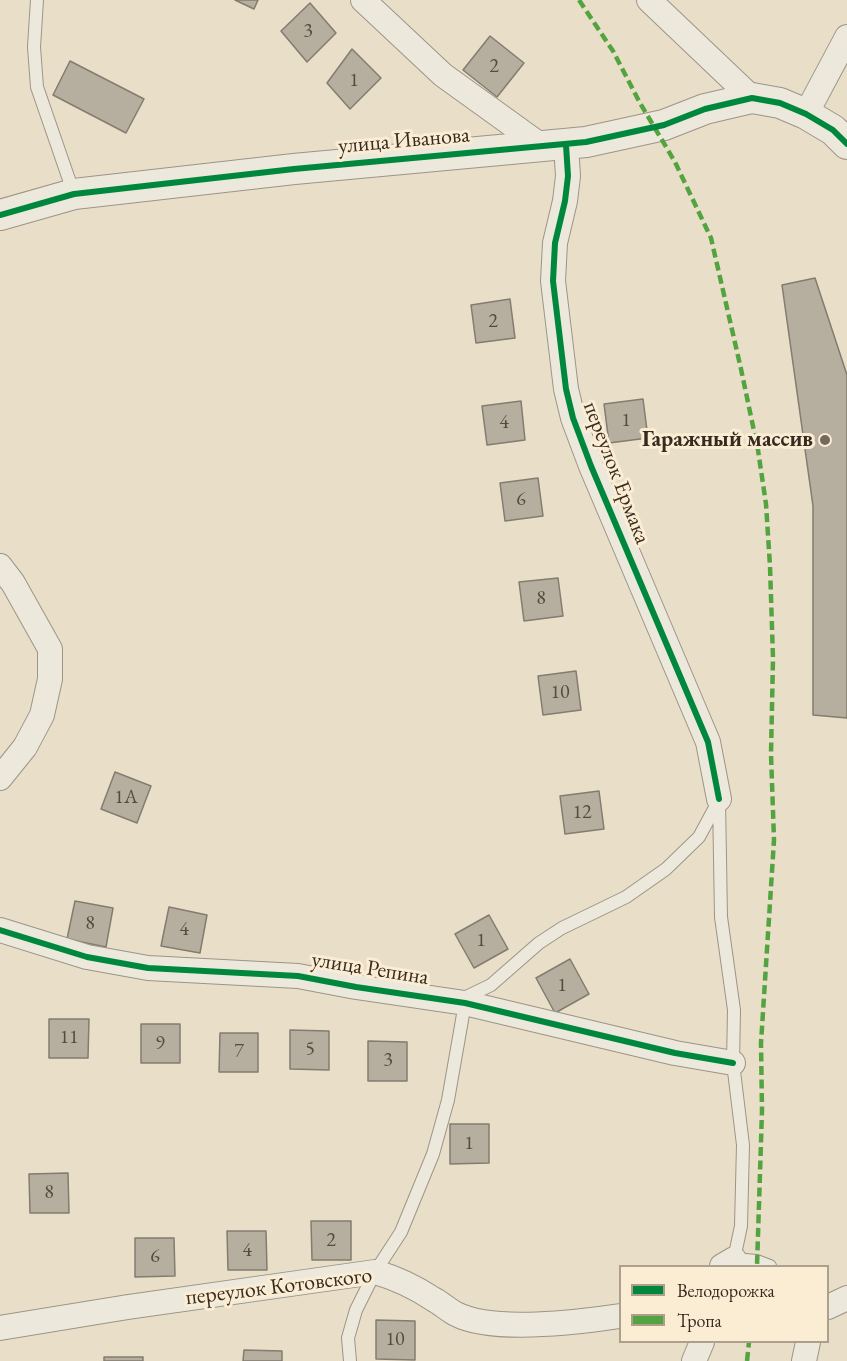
<!DOCTYPE html>
<meta charset="utf-8">
<style>
body{margin:0}
#map{position:relative;width:847px;height:1361px;overflow:hidden;background:#e9dfc8;font-family:"EB Garamond",serif}
canvas{display:block}
.legend{position:absolute;left:619px;top:1265px;width:210px;height:78px;box-sizing:border-box;background:#faedd3;border:2px solid #ac9f8b;margin:0;padding:8px 10px;list-style:none;font-size:18px;color:#372a20}
.legend li{display:flex;align-items:center;gap:12px;height:30px}
.legend b{width:30px;border:2px solid #ac9f8b}
</style>
<div id="map">
<canvas width="847" height="1361"></canvas>
<ul class="legend">
<li><b style="height:8px;background:#00873e"></b>Велодорожка</li>
<li><b style="height:8px;background:#53a441"></b>Тропа</li>
</ul>
</div>
<script>
const ctx = document.querySelector('canvas').getContext('2d');
ctx.lineJoin = 'round';
function paint(path, color) { ctx.fillStyle = color; ctx.fill(path, 'evenodd'); }
function stroke(path, color, width, dash) { ctx.strokeStyle = color; ctx.lineWidth = width; ctx.lineCap = dash ? 'butt' : 'round'; ctx.setLineDash(dash || []); ctx.stroke(path); }
function drawText(font, color, halo, rows, align = 'center') {
  ctx.font = font + ' "EB Garamond",serif'; ctx.lineWidth = 6; ctx.setLineDash([]); ctx.textBaseline = 'middle'; ctx.strokeStyle = halo; ctx.fillStyle = color; for (const [text, x, y, turn = 0] of rows) {
    ctx.save(); ctx.translate(x, y); ctx.rotate((+turn || 0) * Math.PI / 180); ctx.textAlign = isNaN(turn) ? turn : align; if (halo) ctx.strokeText(text, 0, 0); ctx.fillText(text, 0, 0); ctx.restore();
  }
}
const building = new Path2D(`
 M 235,0 L 258,0 L 254,9 Z
 M 310,3 L 336,33 L 307,62 L 281,31 Z
 M 490,36 L 524,63 L 497,97 L 463,70 Z
 M 352,49 L 381,78 L 350,109 L 327,83 Z
 M 70,61 L 144,99 L 126,133 L 53,95 Z
 M 815,278 L 847,375 L 847,718 L 813,715 L 813,506 L 782,285 Z
 M 510,299 L 515,338 L 476,343 L 471,305 Z
 M 643,399 L 648,438 L 609,443 L 604,404 Z
 M 521,401 L 525,440 L 487,445 L 482,406 Z
 M 538,478 L 543,516 L 505,521 L 500,483 Z
 M 558,578 L 563,616 L 524,621 L 519,582 Z
 M 576,671 L 581,710 L 543,715 L 538,676 Z
 M 115,772 L 151,786 L 137,823 L 101,809 Z
 M 599,791 L 604,829 L 565,834 L 560,796 Z
 M 75,901 L 113,908 L 106,947 L 67,939 Z
 M 169,907 L 207,915 L 200,953 L 161,946 Z
 M 489,915 L 508,949 L 474,968 L 455,934 Z
 M 570,959 L 589,994 L 555,1013 L 536,978 Z
 M 49,1019 L 89,1019 L 88,1058 L 49,1058 Z
 M 141,1024 L 180,1024 L 180,1063 L 141,1063 Z
 M 290,1030 L 329,1031 L 329,1070 L 290,1069 Z
 M 220,1033 L 258,1033 L 258,1072 L 219,1072 Z
 M 368,1041 L 407,1042 L 407,1081 L 368,1081 Z
 M 450,1124 L 489,1124 L 489,1163 L 450,1164 Z
 M 68,1173 L 69,1213 L 30,1213 L 29,1174 Z
 M 311,1221 L 351,1221 L 351,1260 L 312,1260 Z
 M 227,1231 L 266,1231 L 267,1270 L 228,1270 Z
 M 135,1238 L 174,1238 L 175,1276 L 135,1277 Z
 M 376,1320 L 415,1321 L 415,1360 L 376,1359 Z
 M 244,1350 L 282,1351 L 282,1361 L 243,1361 Z
 M 104,1357 L 143,1357 L 143,1361 L 104,1361 Z`);
paint(building, '#b6afa0');
stroke(building, '#837c6f', 1.5);
const service = new Path2D(`
 M 37,0 L 34,47 L 37,87 L 74,194
 M 719,799 L 721,917 L 734,1010 L 733,1063 L 743,1145 L 741,1226 L 734,1259 L 757,1261 L 770,1266
 M 460,1000 L 491,985 L 539,943 L 562,928 L 626,897 L 666,869 L 699,837 L 719,800
 M 350,1361 L 348,1338 L 356,1310 L 375,1272 L 401,1232 L 433,1154 L 448,1100 L 465,1003`);
const minor = new Path2D(`
 M 363,0 L 443,75 L 543,147
 M 649,0 L 752,98
 M 806,114 L 847,37
 M 566,145 L 568,176 L 565,201 L 555,243 L 553,281 L 566,389 L 573,418 L 591,466 L 708,742 L 719,799
 M 0,566 L 13,583 L 50,649 L 50,679 L 42,715 L 25,747 L 0,778
 M 0,930 L 87,957 L 148,968 L 298,976 L 356,987 L 465,1003 L 675,1053 L 733,1063
 M 722,1266 L 734,1259
 M 828,1307 L 847,1298
 M 0,1328 L 128,1307 L 375,1272 C 396,1278 415,1287 433,1299 C 441,1303 448,1310 456,1314 C 492,1333 580,1322 620,1316
 M 694,1361 L 702,1342
 M 804,1361 L 808,1342`);
const tertiary = new Path2D(`
 M 0,215 L 74,194 L 294,169 L 586,142 L 664,125 L 705,109 L 752,98 L 780,103 L 806,114 L 833,130 L 847,144`);
stroke(service, '#9c9487', 14);
stroke(minor, '#9c9487', 26);
stroke(tertiary, '#9c9487', 32);
stroke(service, '#ece8dc', 12);
stroke(minor, '#ece8dc', 24);
stroke(tertiary, '#ece8dc', 30);
stroke(new Path2D(`
 M 579,0 L 613,51 L 640,103 L 675,162 L 711,238 L 741,369 L 758,450 L 766,504 L 770,566 L 773,658 L 771,754 L 774,840 L 761,1043 L 762,1111 L 757,1266
 M 747,1361 L 749,1342`), '#53a441', 4.5, [9, 4.5]);
stroke(new Path2D(`
 M 566,145 L 568,176 L 565,201 L 555,243 L 553,281 L 566,389 L 573,418 L 591,466 L 708,742 L 719,799
 M 0,215 L 74,194 L 294,169 L 586,142 L 664,125 L 705,109 L 752,98 L 780,103 L 806,114 L 833,130 L 847,144
 M 0,930 L 87,957 L 148,968 L 298,976 L 356,987 L 465,1003 L 675,1053 L 733,1063`), '#00873e', 6);
for (const [x, y, r, color] of [
 [825,440,6,"#75695b"]
]) { const dot = new Path2D(); dot.arc(x, y, r, 0, 2 * Math.PI); ctx.fillStyle = color; ctx.fill(dot); stroke(dot, '#faedd3', 2); }
drawText('20px', '#574b40', null, [
 ["3",308,32],
 ["2",494,67],
 ["1",354,81],
 ["2",493,322],
 ["1",626,421],
 ["4",504,423],
 ["6",521,500],
 ["8",541,599],
 ["10",560,693],
 ["1А",126,798],
 ["12",582,813],
 ["8",90,924],
 ["4",184,930],
 ["1",481,941],
 ["1",562,986],
 ["11",69,1038],
 ["9",160,1044],
 ["5",310,1050],
 ["7",239,1052],
 ["3",388,1061],
 ["1",469,1144],
 ["8",49,1193],
 ["2",331,1241],
 ["4",247,1251],
 ["6",155,1257],
 ["10",395,1340]
]);
drawText('22px', '#372a20', '#faedd3', [
 ["улица Иванова",404,141,-5],
 ["переулок Ермака",616,473,69],
 ["улица Репина",370,969,9],
 ["переулок Котовского",279,1287,-7]
]);
drawText('bold 22px', '#372a20', '#faedd3', [
 ["Гаражный массив",813,440]
], 'right');
</script>
